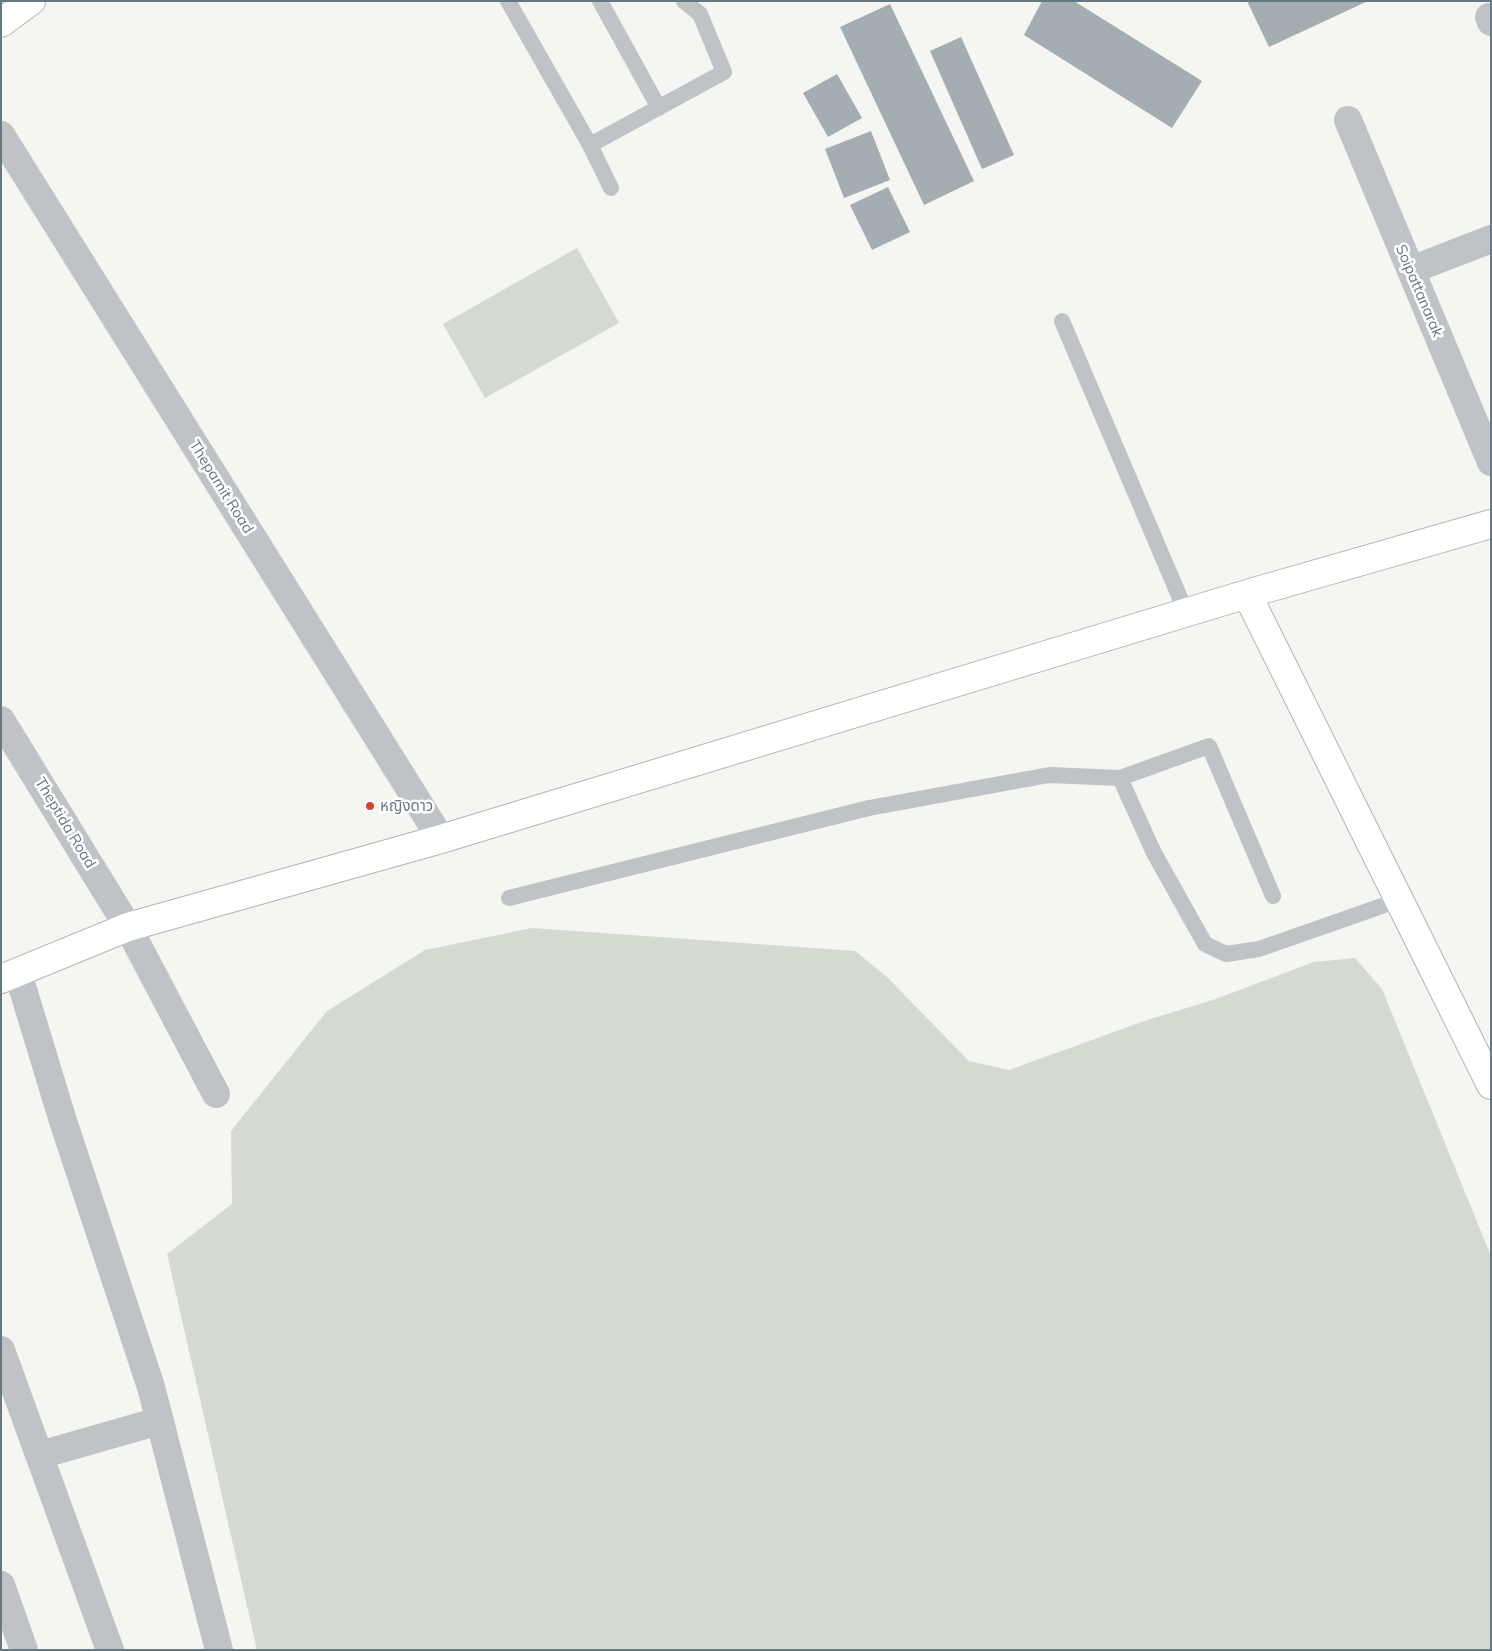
<!DOCTYPE html>
<meta charset="utf-8">
<style>
body{margin:0}
#map{position:relative;width:1492px;height:1651px;overflow:hidden;background:#f5f5f2;font-family:Mulish,sans-serif}
canvas{display:block}
.frame{position:absolute;inset:0;border:2px solid #667881;pointer-events:none}
</style>
<div id="map">
<canvas width="1492" height="1651"></canvas>
<div class="frame"></div>
</div>
<script>
const ctx = document.querySelector('canvas').getContext('2d');
ctx.lineJoin = 'round';
function paint(path, color) { ctx.fillStyle = color; ctx.fill(path, 'evenodd'); }
function stroke(path, color, width, dash) { ctx.strokeStyle = color; ctx.lineWidth = width; ctx.lineCap = dash ? 'butt' : 'round'; ctx.setLineDash(dash || []); ctx.stroke(path); }
function drawText(font, color, halo, rows, align = 'center') {
  ctx.font = font + ' Mulish,"Noto Sans Thai",sans-serif'; ctx.lineWidth = 5; ctx.setLineDash([]); ctx.textBaseline = 'middle'; ctx.strokeStyle = halo; ctx.fillStyle = color; for (const [text, x, y, turn = 0] of rows) {
    ctx.save(); ctx.translate(x, y); ctx.rotate((+turn || 0) * Math.PI / 180); ctx.textAlign = isNaN(turn) ? turn : align; if (halo) ctx.strokeText(text, 0, 0); ctx.fillText(text, 0, 0); ctx.restore();
  }
}
paint(new Path2D(`
 M 577,248 L 619,323 L 485,398 L 443,324 Z
 M 532,928 L 855,951 L 887,977 L 969,1061 L 1009,1070 L 1147,1020 L 1213,1000 L 1314,962 L 1355,958 L 1382,989 L 1491,1256 L 1491,1650 L 257,1650 L 167,1254 L 232,1204 L 231,1131 L 327,1011 L 425,950 Z`), '#d5dad1');
paint(new Path2D(`
 M 1042,1 L 1074,1 L 1202,81 L 1172,128 L 1024,35 Z
 M 1247,1 L 1368,1 L 1269,47 Z
 M 890,4 L 974,181 L 924,205 L 840,27 Z
 M 961,37 L 1014,155 L 982,169 L 930,51 Z
 M 837,74 L 862,118 L 828,137 L 803,93 Z
 M 871,131 L 890,180 L 844,198 L 825,149 Z
 M 888,187 L 910,232 L 872,250 L 850,205 Z`), '#a4adb1');
const secondary = new Path2D(`
 M 1247,594 L 1491,1085
 M 1,979 L 128,927 L 441,839 L 1247,594 L 1491,524`);
const primary = new Path2D(`
 M 1,23 L 31,1`);
stroke(secondary, '#afb5b9', 30);
stroke(primary, '#b0b6b8', 30);
stroke(new Path2D(`
 M 508,1 L 590,145 L 611,188
 M 600,1 L 659,108
 M 590,145 L 724,72 L 700,14 L 684,1
 M 1062,321 L 1186,612
 M 1120,778 L 1209,746 L 1273,896
 M 509,898 L 869,808 L 1049,775 L 1120,778 L 1154,853 L 1205,944 L 1226,954 L 1259,949 L 1399,900`), '#bfc3c6', 16);
stroke(new Path2D(`
 M 1489,17 L 1491,22
 M 1348,120 L 1491,462
 M 1,135 L 441,839
 M 1411,270 L 1491,239
 M 1,720 L 128,927 L 216,1094
 M 18,973 L 63,1121 L 151,1387 L 219,1650
 M 1,1350 L 110,1650
 M 40,1455 L 159,1421
 M 1,1585 L 24,1650`), '#bfc3c6', 28);
stroke(secondary, '#fff', 28);
stroke(primary, '#fff', 28);
for (const [x, y, r, color] of [
 [370,806,5,"#d74330"]
]) { const dot = new Path2D(); dot.arc(x, y, r, 0, 2 * Math.PI); ctx.fillStyle = color; ctx.fill(dot); stroke(dot, '#fff', 2); }
drawText('15px', '#667881', '#fff', [
 ["Soipattanarak",1419,291,67],
 ["Thepamit Road",221,487,58],
 ["Theptida Road",65,823,59]
]);
drawText('15px', '#667881', '#fff', [
 ["หญิงดาว",380,806]
], 'left');
</script>
